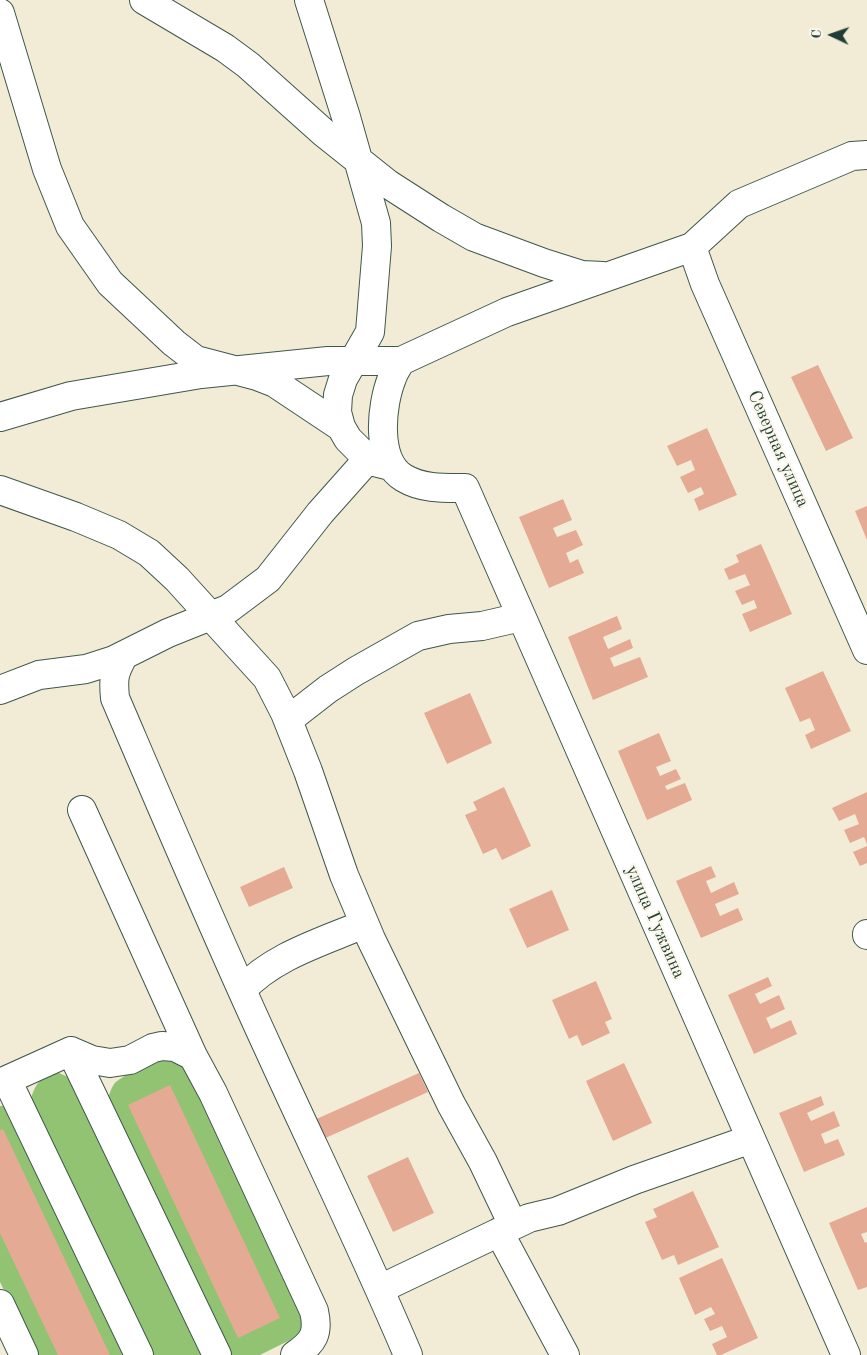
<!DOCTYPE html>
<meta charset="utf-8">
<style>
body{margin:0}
#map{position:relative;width:867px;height:1355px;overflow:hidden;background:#f2ecd6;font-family:"Old Standard TT",serif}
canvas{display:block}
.north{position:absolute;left:807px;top:10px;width:50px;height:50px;-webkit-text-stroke:4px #fbf7ec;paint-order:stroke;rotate:273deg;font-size:14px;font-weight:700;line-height:20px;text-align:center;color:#1f3d34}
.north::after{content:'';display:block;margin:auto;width:18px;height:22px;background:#1f3d34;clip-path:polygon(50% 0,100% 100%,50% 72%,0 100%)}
</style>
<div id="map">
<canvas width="867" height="1355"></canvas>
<div class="north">С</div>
</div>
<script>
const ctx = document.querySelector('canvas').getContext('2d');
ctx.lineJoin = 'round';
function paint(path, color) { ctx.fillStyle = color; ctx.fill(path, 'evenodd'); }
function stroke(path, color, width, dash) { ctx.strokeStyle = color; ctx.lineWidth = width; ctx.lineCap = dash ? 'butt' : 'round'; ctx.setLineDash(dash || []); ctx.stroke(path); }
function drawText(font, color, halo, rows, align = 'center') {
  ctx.font = font + ' "Old Standard TT",serif'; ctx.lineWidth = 4.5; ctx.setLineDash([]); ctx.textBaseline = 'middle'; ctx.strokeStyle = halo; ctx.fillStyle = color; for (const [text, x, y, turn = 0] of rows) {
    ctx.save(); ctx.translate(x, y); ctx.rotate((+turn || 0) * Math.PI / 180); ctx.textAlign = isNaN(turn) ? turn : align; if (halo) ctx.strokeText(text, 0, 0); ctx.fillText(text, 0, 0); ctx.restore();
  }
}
paint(new Path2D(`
 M 168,1060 C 178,1062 183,1066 189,1074 L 304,1309 L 303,1328 L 296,1337 L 260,1355 L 225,1355 L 107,1102 C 109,1096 110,1090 114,1084 C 123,1074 155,1061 168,1060 Z
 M 59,1073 L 77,1081 L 208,1355 L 146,1355 L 30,1102 C 35,1084 40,1075 59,1073 Z
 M 0,1106 L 4,1106 L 12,1111 L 134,1355 L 35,1355 L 0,1282 Z`), '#92c373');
paint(new Path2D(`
 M 818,365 L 853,438 L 826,451 L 791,377 Z
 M 707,428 L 737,495 L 699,511 L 694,499 L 704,494 L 701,487 L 688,493 L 680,477 L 695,470 L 691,460 L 677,466 L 667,446 Z
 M 563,499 L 572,520 L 553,528 L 557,537 L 576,530 L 583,545 L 566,553 L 570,563 L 578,559 L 584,573 L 549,588 L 519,517 Z
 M 867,506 L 867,540 L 855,511 Z
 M 761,544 L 792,614 L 750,632 L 742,614 L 757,608 L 754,600 L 742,605 L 735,591 L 750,585 L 745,574 L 729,580 L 724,569 L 739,562 L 736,555 Z
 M 617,616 L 622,629 L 603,637 L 608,649 L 630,639 L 633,648 L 610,658 L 614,667 L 640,657 L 648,677 L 593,700 L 568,637 Z
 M 823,671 L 851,731 L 811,749 L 805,735 L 815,730 L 810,718 L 800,722 L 785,688 Z
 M 470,693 L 492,743 L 447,764 L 424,713 Z
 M 659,733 L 671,761 L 656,767 L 660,776 L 676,769 L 681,779 L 665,786 L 667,790 L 685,783 L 692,800 L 647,820 L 618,751 Z
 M 504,787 L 531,846 L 502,860 L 496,848 L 483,854 L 465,815 L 477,810 L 473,802 Z
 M 867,792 L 867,844 L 864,837 L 850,843 L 844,830 L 859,824 L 855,814 L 839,821 L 832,808 Z
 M 867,846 L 867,863 L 860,866 L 853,852 Z
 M 711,866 L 716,877 L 706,881 L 711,893 L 734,882 L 739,894 L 715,904 L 720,916 L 738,908 L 743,920 L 701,938 L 676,881 Z
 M 284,867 L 293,888 L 249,907 L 240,887 Z
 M 552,890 L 569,930 L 527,948 L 509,909 Z
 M 768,977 L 772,986 L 755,994 L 760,1004 L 779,995 L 785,1009 L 766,1018 L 771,1029 L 791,1020 L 797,1034 L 754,1054 L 728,995 Z
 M 596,981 L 612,1019 L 605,1022 L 610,1033 L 582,1046 L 577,1035 L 569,1039 L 552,1000 Z
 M 624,1063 L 652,1123 L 613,1141 L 586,1081 Z
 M 419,1073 L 428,1092 L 321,1140 L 312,1121 Z
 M 170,1085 L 280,1318 L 238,1338 L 128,1105 Z
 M 821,1096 L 824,1105 L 807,1113 L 811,1121 L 834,1111 L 840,1126 L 821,1134 L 825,1144 L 838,1139 L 845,1155 L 804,1172 L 779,1113 Z
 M 3,1129 L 110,1355 L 58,1355 L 0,1233 L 0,1130 Z
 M 408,1157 L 434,1213 L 393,1232 L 367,1176 Z
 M 693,1191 L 719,1247 L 678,1265 L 674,1255 L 662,1260 L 645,1222 L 657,1217 L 653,1209 Z
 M 867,1207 L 867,1232 L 861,1234 L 865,1243 L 867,1242 L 867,1287 L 858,1290 L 829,1223 Z
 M 722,1258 L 758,1338 L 721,1355 L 717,1355 L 712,1344 L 727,1337 L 722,1326 L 710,1331 L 704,1319 L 715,1314 L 711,1307 L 695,1315 L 679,1278 Z`), '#e5aa94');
const minor = new Path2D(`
 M 144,0 L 225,48 L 248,65 L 324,133 L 388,184 L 441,218 L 474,237 L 544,263 L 582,275 L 603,276
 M 309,0 L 346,117 L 376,223 L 377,246 L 370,332 L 343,379 L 338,395 L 337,412 L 341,427 L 348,439 L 364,455 L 374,462 L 390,466
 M 0,13 L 47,169 L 70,226 L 110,283 L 174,343 L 196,360 L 257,376 L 275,383 L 341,427
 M 692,247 L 705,284 L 867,650
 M 401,361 C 398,366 394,372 392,378 C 381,405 375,461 404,478 C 422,489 445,488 465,488 L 846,1355
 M 0,417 L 71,396 L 201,374 L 328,361 L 401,361 L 507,312 L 692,247 L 739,204 L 852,156 L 867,155
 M 0,490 L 76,517 L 119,535 L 149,553 L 177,579 L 267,678 L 285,713 L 308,771 L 344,875 L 371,939 L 451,1104 L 483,1162 L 513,1225
 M 124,655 C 114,673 113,677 115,698 C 166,817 216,935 270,1052 C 316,1153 365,1253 408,1355
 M 0,690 L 39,675 L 86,669 L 114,660 L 168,633 L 228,609 L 268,579 L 320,513 L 368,459 L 383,448
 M 288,720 L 328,689 L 356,671 L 418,636 L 449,629 L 482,626 L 521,617
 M 82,810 L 193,1056
 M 867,934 L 867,935
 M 242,990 C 273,956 322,942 364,924
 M 71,1051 L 217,1355
 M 7,1080 L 139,1355
 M 0,1083 L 71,1051 L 92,1060 L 110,1063 L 130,1060 L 153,1048 L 162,1046 L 175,1047 L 193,1056 L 213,1093 L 314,1311 C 319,1333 314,1342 295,1355
 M 499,1232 L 565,1355
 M 380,1289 L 529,1218 L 558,1211 L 634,1180 L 751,1139
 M 0,1304 L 24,1355`);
stroke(minor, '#3f574c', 30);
stroke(minor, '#fff', 28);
drawText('18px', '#1f3d34', '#fbf7ec', [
 ["Северная улица",778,449,66],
 ["улица Гужвина",655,922,66]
]);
</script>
